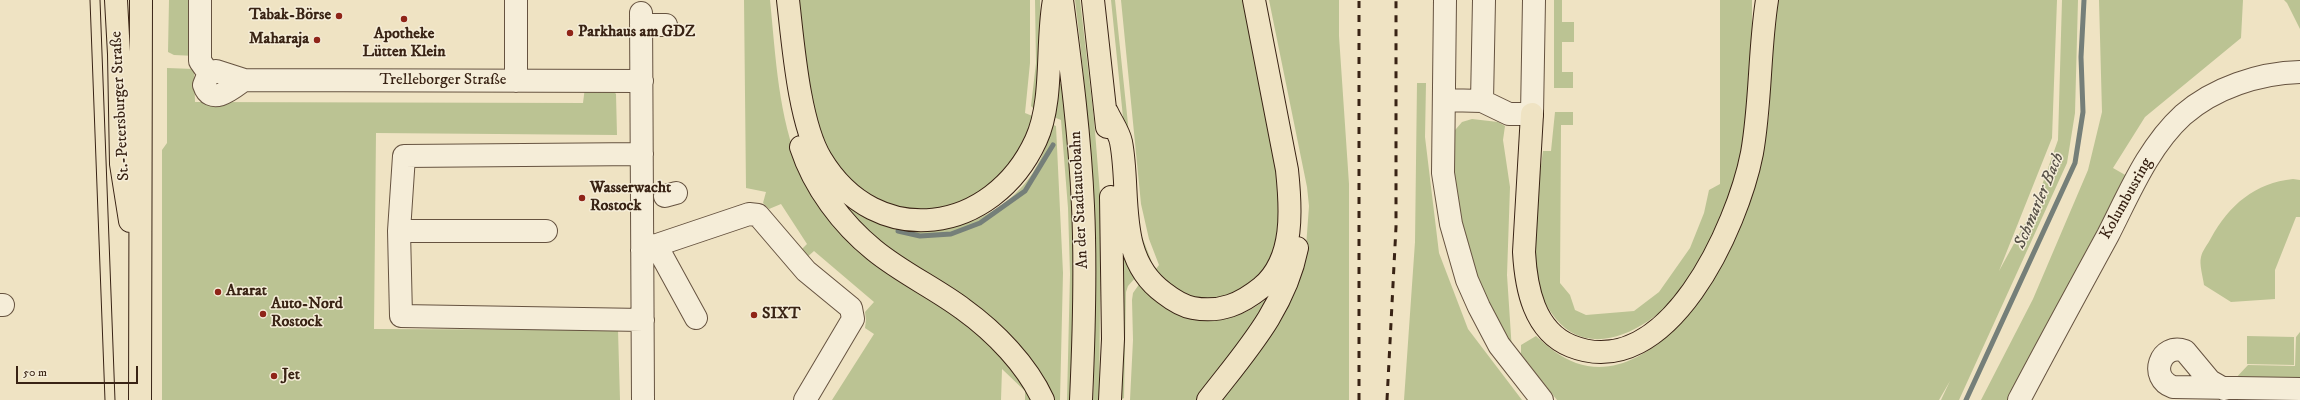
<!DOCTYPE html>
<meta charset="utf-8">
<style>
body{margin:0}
#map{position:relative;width:2300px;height:400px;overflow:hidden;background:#efe3c3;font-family:"IM FELL DW Pica",serif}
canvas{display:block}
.scale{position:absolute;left:16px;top:366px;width:122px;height:18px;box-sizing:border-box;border:2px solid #392314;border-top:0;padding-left:5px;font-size:12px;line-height:14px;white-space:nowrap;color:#392314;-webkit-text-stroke:3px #f5edd8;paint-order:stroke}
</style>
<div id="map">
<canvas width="2300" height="400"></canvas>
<div class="scale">50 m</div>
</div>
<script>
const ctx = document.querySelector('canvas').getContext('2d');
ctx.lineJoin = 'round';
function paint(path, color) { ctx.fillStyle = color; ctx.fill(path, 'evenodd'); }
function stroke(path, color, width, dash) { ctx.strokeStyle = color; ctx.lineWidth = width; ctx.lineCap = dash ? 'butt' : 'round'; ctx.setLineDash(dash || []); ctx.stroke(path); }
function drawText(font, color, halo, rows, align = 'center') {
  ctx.font = font + ' "IM FELL DW Pica",serif'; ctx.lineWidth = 3; ctx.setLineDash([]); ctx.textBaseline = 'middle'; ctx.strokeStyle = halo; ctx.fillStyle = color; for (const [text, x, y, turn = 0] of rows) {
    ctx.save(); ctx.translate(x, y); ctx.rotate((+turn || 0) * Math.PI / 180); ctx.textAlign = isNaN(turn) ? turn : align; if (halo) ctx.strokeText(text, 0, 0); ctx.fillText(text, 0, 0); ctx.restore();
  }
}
paint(new Path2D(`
 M 169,0 L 196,0 L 196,56 L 174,55 L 168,52 Z
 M 744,0 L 770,0 C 776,59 778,115 801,171 L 932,298 L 979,334 L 1017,374 L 1035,400 L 1025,400 L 1025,391 L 1002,369 L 1001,400 L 832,400 L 874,334 L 865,328 L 866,320 L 865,312 L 874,302 L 814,251 L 805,259 L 799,252 L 807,244 L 781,204 L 769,209 L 763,203 L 766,192 L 746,188 Z
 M 793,0 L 1030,0 L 1030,63 L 1025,113 L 1035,117 L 1025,146 L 989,191 L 934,211 L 890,206 L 855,187 L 833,162 L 815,127 Z
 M 1035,0 L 1040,0 L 1041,65 L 1036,111 L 1031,106 L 1036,63 Z
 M 1075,0 L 1080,0 L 1094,119 L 1101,206 L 1099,400 L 1093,400 C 1099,266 1092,133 1075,0 Z
 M 1111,0 L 1115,0 L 1139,229 L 1153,265 L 1150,267 L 1144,259 L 1129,176 Z
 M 1121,0 L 1246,0 L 1269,110 L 1283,229 L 1265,273 L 1226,300 L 1193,300 L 1153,273 L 1159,265 L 1149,239 L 1141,204 Z
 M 1269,0 L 1339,0 L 1339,36 L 1349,184 L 1349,400 L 1216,400 L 1306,247 L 1309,206 L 1307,187 Z
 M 1554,0 L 1562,0 L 1562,22 L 1574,22 L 1574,42 L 1562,42 L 1562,72 L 1573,72 L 1573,88 L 1554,88 Z
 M 1720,0 L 1752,0 C 1752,32 1752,65 1750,97 C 1747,158 1722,233 1687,283 C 1661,321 1595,366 1556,319 C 1549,310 1542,299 1539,289 C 1529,245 1537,196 1543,151 L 1551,151 L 1555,112 L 1573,112 L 1573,125 L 1561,125 L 1560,283 L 1570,295 L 1575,310 L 1586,315 L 1634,311 L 1659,292 L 1690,248 L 1704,213 L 1709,190 L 1720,184 Z
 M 1774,0 L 2057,0 L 2052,138 L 1999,271 L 2035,205 L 2058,140 L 2062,0 L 2078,0 L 2075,113 L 2067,163 L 1959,400 L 1941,400 L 1950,381 L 1939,400 L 1557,400 L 1521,354 L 1521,345 L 1536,336 C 1548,347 1560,357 1576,363 C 1638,384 1693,315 1719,268 L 1762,156 L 1769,115 Z
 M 2099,0 L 2243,0 L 2241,38 L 2145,117 L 2113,168 L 2127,176 L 2007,400 L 1981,400 L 2033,299 L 2088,170 L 2102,112 Z
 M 2284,0 L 2300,0 L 2300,29 L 2287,3 Z
 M 167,68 L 194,69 L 195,102 L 583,103 L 585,87 L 610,87 L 616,94 L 617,135 L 376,133 L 374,329 L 618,330 L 620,400 L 162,400 L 162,150 L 167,143 Z
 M 1057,82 L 1063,85 L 1073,208 L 1075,275 L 1071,400 L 1067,400 L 1070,274 L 1068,208 L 1061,120 L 1051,116 Z
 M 1417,83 L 1426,83 L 1425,137 L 1439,253 L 1468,329 L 1522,400 L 1404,400 L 1415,242 Z
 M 1472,119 L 1498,122 L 1505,126 L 1503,140 L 1510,187 L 1507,275 L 1512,351 L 1487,309 L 1455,200 L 1450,136 L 1462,122 Z
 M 1051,124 L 1056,126 L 1063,273 L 1060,400 L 1051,400 L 871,236 L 838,197 C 911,265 1037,223 1051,124 Z
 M 2293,179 L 2300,180 L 2300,217 L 2296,217 L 2275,270 L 2275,299 L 2231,302 L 2204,285 C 2203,277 2199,264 2201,257 C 2202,251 2208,244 2211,238 C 2229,205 2255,183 2293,179 Z
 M 1122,240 L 1136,277 L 1128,286 L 1126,292 L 1124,398 L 1120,400 Z
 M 1140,283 L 1202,320 C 1226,321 1246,315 1265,300 L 1270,301 L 1199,400 L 1130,400 L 1133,340 L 1132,300 L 1133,293 Z
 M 2300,332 L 2300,400 L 2240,400 L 2234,396 L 2234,380 L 2248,365 L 2295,366 L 2296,337 Z
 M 2247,336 L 2294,337 L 2294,365 L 2247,364 Z`), '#bbc393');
stroke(new Path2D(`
 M 898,231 L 920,236 L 951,234 L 980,223 L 1025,191 L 1053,145
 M 1966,400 L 2075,163 L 2083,112 L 2081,57 L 2084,0`), '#757f79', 5);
const minor = new Path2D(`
 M 200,0 L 200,61 L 207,71 L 212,72
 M 1445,0 L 1443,173 L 1451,224 L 1467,280 L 1479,307 L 1499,345 L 1542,400
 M 641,13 L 643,400
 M 641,25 L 666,25
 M 244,80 C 233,88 211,107 204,85 L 208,75 L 216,71 L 244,80 L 642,81
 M 516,81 L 516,0
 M 1444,100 L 1482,101 L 1509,114 L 1532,114 L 1534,0
 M 1482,101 L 1484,0
 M 665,196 L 676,193
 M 399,231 L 401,316 L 643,320
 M 546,231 L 399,231 L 404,156 L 642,154
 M 656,245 L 696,318
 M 642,250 L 749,214 L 758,215 L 806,271 L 851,308 L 853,319 L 805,400
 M 0,305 L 3,305
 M 2224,389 L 2210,381 L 2185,351 C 2160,342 2148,378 2173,387 L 2300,389
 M 2019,400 C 2048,345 2078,290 2108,235 C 2129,194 2148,147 2183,115 C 2214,88 2259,73 2300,72`);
const major = new Path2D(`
 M 116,0 L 119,54 L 121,164 L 130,221
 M 140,400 L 141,0`);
const highway = new Path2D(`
 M 788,0 C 793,43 799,123 821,159 C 877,252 993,234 1036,140 C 1054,101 1046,43 1054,0
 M 1062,0 C 1071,68 1080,137 1083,206 C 1086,270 1084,335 1081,400
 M 1093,0 L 1107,127
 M 1107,112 C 1111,121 1119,132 1121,142 C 1131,193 1115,258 1164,293 C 1173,300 1182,306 1193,308 C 1221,313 1241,304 1262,287 C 1295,259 1291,208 1287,170 L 1254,0
 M 1532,114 L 1524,252 C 1526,288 1534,331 1571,346 C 1668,385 1738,225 1752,153 C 1761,102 1759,51 1767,0
 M 801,147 C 814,187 842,224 874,250 C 902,273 935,288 963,309 C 995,332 1027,365 1043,400
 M 1110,400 L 1113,339 L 1111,197
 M 1208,400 C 1245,352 1285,309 1297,248`);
stroke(minor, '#665340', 24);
stroke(major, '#392314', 24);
stroke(highway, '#392314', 24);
stroke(minor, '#f5edd8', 22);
stroke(major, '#efe3c3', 22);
stroke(highway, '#efe3c3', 22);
stroke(new Path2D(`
 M 90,0 L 105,400
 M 100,0 L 115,400`), '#392314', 1);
stroke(new Path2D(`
 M 1359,400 L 1359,0
 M 1387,400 L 1396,227 L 1396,0`), '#392314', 3, [7, 7]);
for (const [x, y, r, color] of [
 [339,16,4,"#8f2418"],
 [404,19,4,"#8f2418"],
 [570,33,4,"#8f2418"],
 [317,40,4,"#8f2418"],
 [582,198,4,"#8f2418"],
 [218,292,4,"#8f2418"],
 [263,314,4,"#8f2418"],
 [754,315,4,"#8f2418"],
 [274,376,4,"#8f2418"]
]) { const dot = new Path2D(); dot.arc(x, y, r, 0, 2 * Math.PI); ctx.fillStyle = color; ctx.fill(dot); stroke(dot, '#f5edd8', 1.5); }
drawText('bold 16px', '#392314', '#f5edd8', [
 ["Tabak-Börse",331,16,"right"],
 ["Parkhaus am GDZ",578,33],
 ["Apotheke",404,35,"center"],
 ["Lütten Klein",404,53,"center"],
 ["Maharaja",309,40,"right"],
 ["Wasserwacht",590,189],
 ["Rostock",590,207],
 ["Ararat",226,292],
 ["Auto-Nord",271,305],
 ["Rostock",271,323],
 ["SIXT",762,315],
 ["Jet",282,376]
], 'left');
drawText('16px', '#392314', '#f5edd8', [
 ["Trelleborger Straße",443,81],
 ["St.-Petersburger Straße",121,106,-93],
 ["Kolumbusring",2127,199,-61],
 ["An der Stadtautobahn",1080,200,-93]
]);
drawText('italic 17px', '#575147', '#f5edd8', [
 ["Schmarler Bach",2040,201,-67]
]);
</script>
